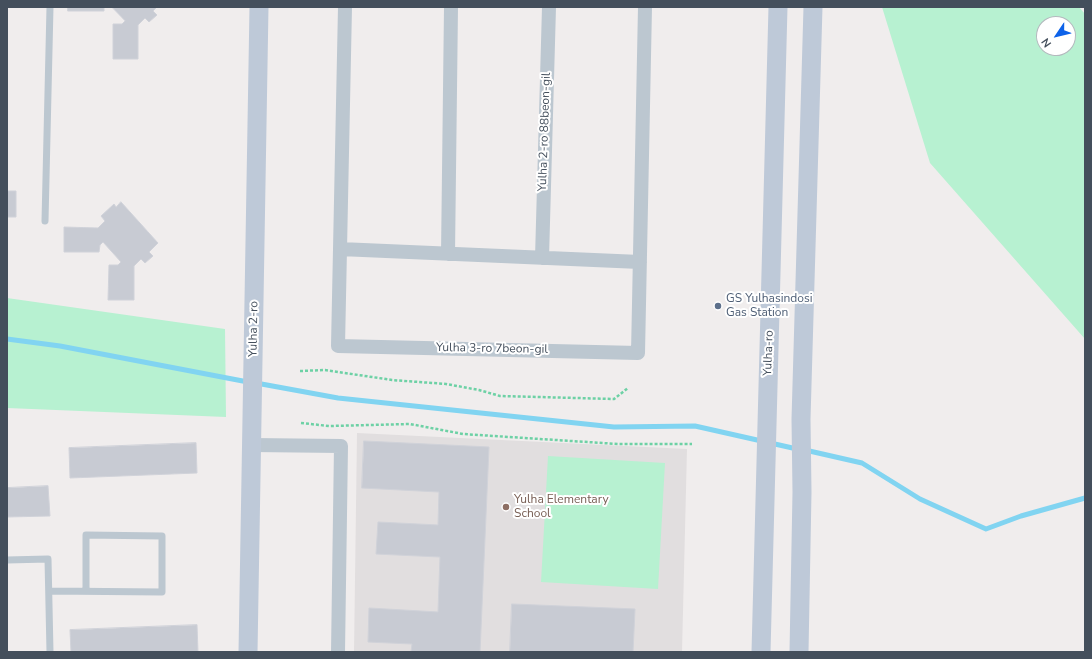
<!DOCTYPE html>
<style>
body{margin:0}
#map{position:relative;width:1092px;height:659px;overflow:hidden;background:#f0eded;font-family:"Nunito Sans",sans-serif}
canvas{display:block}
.frame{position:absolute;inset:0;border:8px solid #444f5c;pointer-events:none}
.north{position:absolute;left:1036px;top:16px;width:40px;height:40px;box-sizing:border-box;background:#fff;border:1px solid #b4b9be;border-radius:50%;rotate:235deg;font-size:11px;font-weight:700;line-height:16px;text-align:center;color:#444f5c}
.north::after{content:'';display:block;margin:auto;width:14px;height:18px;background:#0d62e9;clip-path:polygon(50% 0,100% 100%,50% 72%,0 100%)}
</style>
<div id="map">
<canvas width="1092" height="659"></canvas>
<div class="frame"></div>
<div class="north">N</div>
</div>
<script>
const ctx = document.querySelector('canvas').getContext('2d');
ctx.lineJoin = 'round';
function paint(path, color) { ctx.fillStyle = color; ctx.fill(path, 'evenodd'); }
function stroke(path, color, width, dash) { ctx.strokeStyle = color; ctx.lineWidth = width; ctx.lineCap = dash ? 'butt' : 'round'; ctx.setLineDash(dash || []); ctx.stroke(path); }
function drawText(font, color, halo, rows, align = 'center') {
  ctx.font = font + ' "Nunito Sans",sans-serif'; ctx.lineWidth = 4; ctx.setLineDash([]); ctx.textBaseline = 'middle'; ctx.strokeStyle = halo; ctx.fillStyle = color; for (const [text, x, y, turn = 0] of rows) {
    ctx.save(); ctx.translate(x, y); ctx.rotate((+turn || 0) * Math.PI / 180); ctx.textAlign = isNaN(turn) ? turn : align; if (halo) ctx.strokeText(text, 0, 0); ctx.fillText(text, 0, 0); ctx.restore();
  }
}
paint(new Path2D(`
 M 357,433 L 687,449 L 682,652 L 354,652 Z`), '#e1dedf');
paint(new Path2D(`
 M 882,7 L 1079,7 L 1085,14 L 1085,339 L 930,163 ZM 1044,24 L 1068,24 L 1068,48 L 1044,48 Z
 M 7,298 L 225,329 L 226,417 L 7,408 Z
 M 548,456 L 665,463 L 658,589 L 541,582 Z`), '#b7f1d1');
stroke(new Path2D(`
 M 7,339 L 60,346 L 248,382
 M 256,383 L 338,398 L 614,427 L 695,426 L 797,449
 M 805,450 L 862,463 L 920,499 L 986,529 L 1021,516 L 1085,498`), '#81d4f1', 5);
const building = new Path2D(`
 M 68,7 L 104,7 L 104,11 L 68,11 Z
 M 112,7 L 157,7 L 153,11 L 157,15 L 149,22 L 145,18 L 138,25 L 138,59 L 113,59 L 113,24 L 122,24 L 125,21 Z
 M 7,191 L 16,191 L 16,217 L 7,217 Z
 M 121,202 L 158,243 L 149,252 L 153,256 L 145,263 L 141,259 L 134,266 L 134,300 L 108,300 L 109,265 L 118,265 L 121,262 L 103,242 L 100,245 L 99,252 L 64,252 L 64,227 L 98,228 L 105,221 L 101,216 L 114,204 L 116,207 Z
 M 364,441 L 489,447 L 480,652 L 411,652 L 412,644 L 368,642 L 369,608 L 438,612 L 440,557 L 376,554 L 378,522 L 438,525 L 439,492 L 362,488 Z
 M 196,443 L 197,473 L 70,478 L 69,448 Z
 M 48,486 L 50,516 L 7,517 L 7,488 Z
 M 512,604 L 635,609 L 633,652 L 510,652 Z
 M 197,625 L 198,652 L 71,652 L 70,630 Z`);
paint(building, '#c8cbd3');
stroke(building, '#d0d2d9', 1);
stroke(new Path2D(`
 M 300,371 L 325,370 L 392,380 L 446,384 L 479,390 L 500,396 L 614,399 L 628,388
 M 301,423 L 329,426 L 410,424 L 463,434 L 618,444 L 692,444`), '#6dd1a5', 2.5, [3, 2]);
stroke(new Path2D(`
 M 45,221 L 50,7
 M 7,560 L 48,559 L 50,652
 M 49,591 L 162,592 L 162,536 L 86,535 L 86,591`), '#bcc7d0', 7);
stroke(new Path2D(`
 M 345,7 L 338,346 L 638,353 L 645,7
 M 340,249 L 640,262
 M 448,254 L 451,7
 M 542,258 L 549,7
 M 252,445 L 341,446 L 338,652`), '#bcc7d0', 14);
stroke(new Path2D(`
 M 248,652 L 259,7
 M 761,652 L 778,7
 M 799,652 L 802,492 L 801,419 L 813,7`), '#bec9d8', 19);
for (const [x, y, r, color] of [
 [718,306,4,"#5c6f8a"],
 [506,507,4,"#8d6e63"]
]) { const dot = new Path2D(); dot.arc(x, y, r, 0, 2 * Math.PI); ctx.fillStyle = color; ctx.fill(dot); stroke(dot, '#fff', 1.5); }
drawText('12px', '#444f5c', '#fff', [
 ["Yulha 2-ro 88beon-gil",545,132,-88],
 ["Yulha 2-ro",254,329,-89],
 ["Yulha 3-ro 7beon-gil",492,349,1],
 ["Yulha-ro",769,353,-88]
]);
drawText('12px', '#4e5e75', '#fff', [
 ["GS Yulhasindosi",726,299],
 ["Gas Station",726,313]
], 'left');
drawText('12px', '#785e54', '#fff', [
 ["Yulha Elementary",514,500],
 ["School",514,514]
], 'left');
</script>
